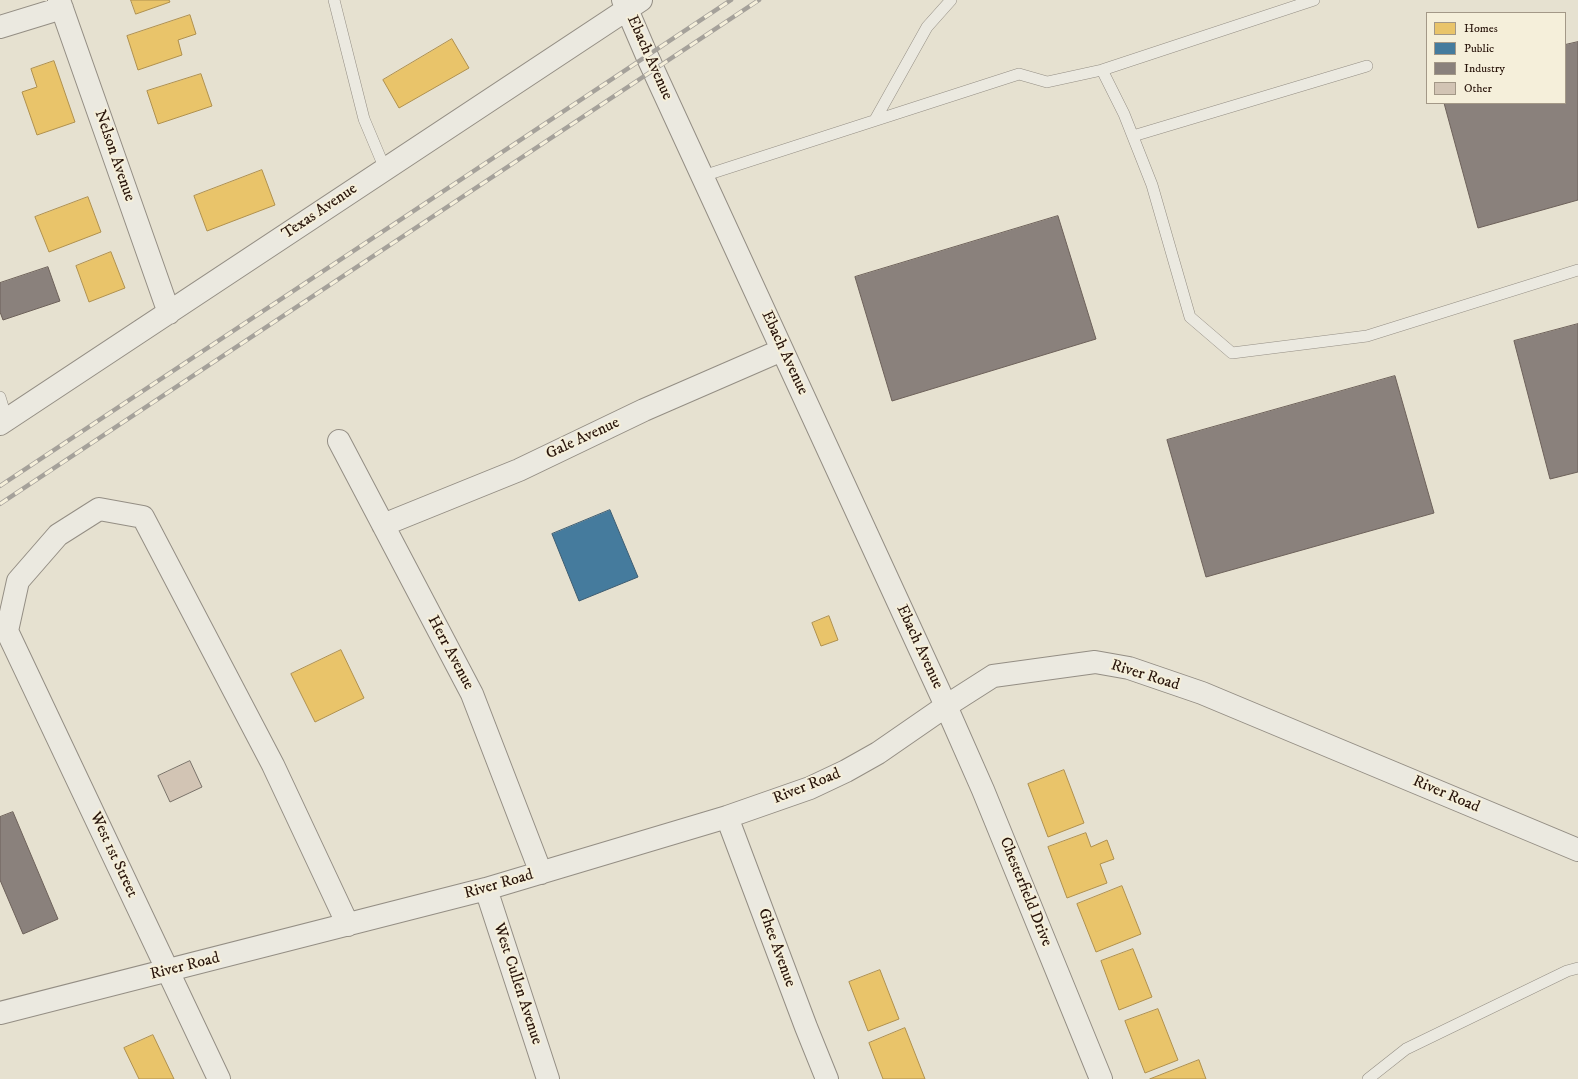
<!DOCTYPE html>
<style>
body{margin:0}
#map{position:relative;width:1578px;height:1079px;overflow:hidden;background:#e6e1d0;font-family:"IM FELL DW Pica",serif}
canvas{display:block}
.legend{position:absolute;left:1426px;top:12px;width:140px;height:92px;box-sizing:border-box;background:#f5efda;border:1px solid #a39887;margin:0;padding:5px 7px;list-style:none;font-size:12px;color:#29150b}
.legend li{display:flex;align-items:center;gap:8px;height:20px}
.legend b{width:20px;border:1px solid #a39887}
</style>
<div id="map">
<canvas width="1578" height="1079"></canvas>
<ul class="legend">
<li><b style="height:11px;background:#e9c46a"></b>Homes</li>
<li><b style="height:11px;background:#457b9d"></b>Public</li>
<li><b style="height:11px;background:#8a817c"></b>Industry</li>
<li><b style="height:11px;background:#d2c4b4"></b>Other</li>
</ul>
</div>
<script>
const ctx = document.querySelector('canvas').getContext('2d');
ctx.lineJoin = 'round';
function paint(path, color) { ctx.fillStyle = color; ctx.fill(path, 'evenodd'); }
function stroke(path, color, width, dash) { ctx.strokeStyle = color; ctx.lineWidth = width; ctx.lineCap = dash ? 'butt' : 'round'; ctx.setLineDash(dash || []); ctx.stroke(path); }
function drawText(font, color, halo, rows, align = 'center') {
  ctx.font = font + ' "IM FELL DW Pica",serif'; ctx.lineWidth = 4; ctx.setLineDash([]); ctx.textBaseline = 'middle'; ctx.strokeStyle = halo; ctx.fillStyle = color; for (const [text, x, y, turn = 0] of rows) {
    ctx.save(); ctx.translate(x, y); ctx.rotate((+turn || 0) * Math.PI / 180); ctx.textAlign = isNaN(turn) ? turn : align; if (halo) ctx.strokeText(text, 0, 0); ctx.fillText(text, 0, 0); ctx.restore();
  }
}
const homes = new Path2D(`
 M 131,0 L 169,0 L 170,2 L 136,14 Z
 M 190,15 L 196,34 L 178,40 L 182,55 L 138,70 L 127,36 Z
 M 452,39 L 469,68 L 399,108 L 383,80 Z
 M 54,61 L 75,122 L 37,135 L 22,92 L 37,87 L 31,69 Z
 M 201,74 L 212,106 L 158,124 L 147,91 Z
 M 262,170 L 275,205 L 207,231 L 194,196 Z
 M 88,197 L 101,232 L 49,252 L 35,217 Z
 M 111,252 L 125,288 L 89,302 L 76,266 Z
 M 829,616 L 838,640 L 821,646 L 812,623 Z
 M 341,650 L 364,698 L 315,722 L 291,674 Z
 M 1064,770 L 1084,823 L 1048,837 L 1028,784 Z
 M 1086,833 L 1091,847 L 1107,840 L 1114,859 L 1100,864 L 1107,883 L 1067,898 L 1048,847 Z
 M 1122,886 L 1141,934 L 1096,952 L 1077,904 Z
 M 1133,949 L 1152,997 L 1119,1010 L 1101,961 Z
 M 880,970 L 899,1019 L 868,1031 L 849,982 Z
 M 1158,1009 L 1178,1060 L 1145,1073 L 1125,1021 Z
 M 905,1028 L 925,1079 L 883,1079 L 869,1043 Z
 M 153,1035 L 174,1079 L 139,1079 L 124,1048 Z
 M 1199,1060 L 1206,1079 L 1150,1079 Z`);
paint(homes, '#e9c46a');
stroke(homes, '#af904e', 1);
const public = new Path2D(`
 M 610,510 L 638,577 L 579,601 L 552,534 Z`);
paint(public, '#457b9d');
stroke(public, '#3d5c71', 1);
const industry = new Path2D(`
 M 1578,42 L 1578,200 L 1478,228 L 1444,103 L 1565,103 L 1565,45 Z
 M 1058,216 L 1096,339 L 892,401 L 855,277 Z
 M 48,267 L 60,301 L 3,320 L 0,312 L 0,283 Z
 M 1578,324 L 1578,472 L 1550,479 L 1514,341 Z
 M 1395,376 L 1434,513 L 1206,577 L 1167,440 Z
 M 13,812 L 58,919 L 23,934 L 0,880 L 0,817 Z`);
paint(industry, '#8a817c');
stroke(industry, '#6d615a', 1);
const building = new Path2D(`
 M 190,761 L 202,787 L 170,802 L 158,776 Z`);
paint(building, '#d2c4b4');
stroke(building, '#797269', 1);
const lane = new Path2D(`
 M 334,0 L 364,119 L 385,169
 M 1102,70 L 1124,114 L 1152,185 L 1190,317 L 1232,353 L 1367,336 L 1578,270
 M 875,120 L 927,27 L 951,0
 M 1133,136 L 1367,66
 M 703,176 L 1019,74 L 1047,82 L 1102,70 L 1314,0
 M 0,397 L 7,420
 M 1368,1079 L 1406,1049 L 1567,971 L 1578,968`);
const street = new Path2D(`
 M 59,0 L 169,313
 M 623,0 L 647,56 L 946,706 L 983,790 L 1101,1079
 M 0,27 L 62,8
 M 0,424 L 641,0
 M 339,441 L 472,694 L 541,873
 M 383,525 L 519,470 L 644,410 L 782,350
 M 727,817 L 806,1027 L 827,1079
 M 486,889 L 548,1079
 M 0,1013 L 486,889 L 727,817 L 810,788 L 846,771 L 878,753 L 946,706 L 993,676 L 1095,662 L 1129,668 L 1202,693 L 1578,850
 M 219,1079 L 7,631 L 18,581 L 58,535 L 99,509 L 143,517 L 273,765 L 348,925`);
stroke(lane, '#948e84', 12);
stroke(street, '#948e84', 24);
stroke(lane, '#ebe9e0', 11);
stroke(street, '#ebe9e0', 22);
const rail = new Path2D(`
 M 0,486 L 731,0
 M 0,504 L 759,0`);
stroke(rail, '#a5a19a', 4.5);
stroke(rail, '#f5efda', 3, [9]);
drawText('16px', '#29150b', '#f5efda', [
 ["Ebach Avenue",649,58,66],
 ["Nelson Avenue",114,156,71],
 ["Texas Avenue",320,212,-34],
 ["Ebach Avenue",784,353,65],
 ["Gale Avenue",583,439,-25],
 ["Ebach Avenue",919,647,65],
 ["Herr Avenue",450,653,62],
 ["River Road",1145,676,17],
 ["River Road",807,787,-22],
 ["River Road",1446,795,23],
 ["West 1st Street",113,855,65],
 ["River Road",499,885,-16],
 ["Chesterfield Drive",1025,892,68],
 ["Ghee Avenue",776,948,70],
 ["River Road",185,967,-14],
 ["West Cullen Avenue",517,984,72]
]);
</script>
